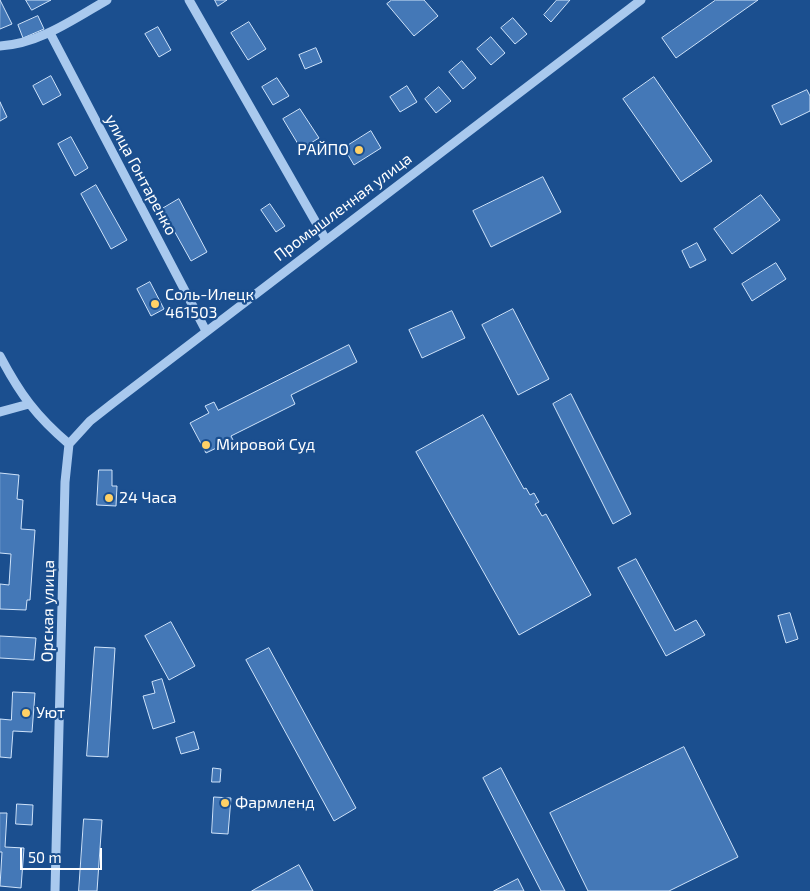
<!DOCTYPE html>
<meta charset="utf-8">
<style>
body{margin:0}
#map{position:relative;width:810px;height:891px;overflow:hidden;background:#1b4f8f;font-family:"Exo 2",sans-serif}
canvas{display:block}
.scale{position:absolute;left:20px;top:848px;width:82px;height:22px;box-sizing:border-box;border:2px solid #fff;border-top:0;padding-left:6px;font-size:15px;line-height:18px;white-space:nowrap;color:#fff;-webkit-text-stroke:4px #1b4f8f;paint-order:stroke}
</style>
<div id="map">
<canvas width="810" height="891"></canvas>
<div class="scale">50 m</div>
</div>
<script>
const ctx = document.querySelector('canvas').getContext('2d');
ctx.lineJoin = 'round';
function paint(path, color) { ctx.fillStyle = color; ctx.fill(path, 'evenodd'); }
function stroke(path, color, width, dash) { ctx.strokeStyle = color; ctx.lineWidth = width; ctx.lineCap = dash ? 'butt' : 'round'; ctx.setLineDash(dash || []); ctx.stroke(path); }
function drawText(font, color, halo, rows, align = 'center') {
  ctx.font = font + ' "Exo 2",sans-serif'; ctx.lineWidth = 4.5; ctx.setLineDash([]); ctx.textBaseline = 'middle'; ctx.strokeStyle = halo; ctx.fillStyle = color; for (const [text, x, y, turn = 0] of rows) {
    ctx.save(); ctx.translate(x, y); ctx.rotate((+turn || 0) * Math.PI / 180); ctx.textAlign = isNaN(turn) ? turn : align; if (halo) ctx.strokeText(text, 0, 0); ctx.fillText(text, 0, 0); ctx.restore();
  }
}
const building = new Path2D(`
 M 0,0 L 12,24 L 0,29 Z
 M 26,0 L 51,0 L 32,10 Z
 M 215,0 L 227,0 L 218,6 Z
 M 392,0 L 424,0 L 438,16 L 414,36 L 387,4 Z
 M 557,0 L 570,0 L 551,22 L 544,15 Z
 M 716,0 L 758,0 L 676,58 L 662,38 Z
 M 38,16 L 44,29 L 23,38 L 18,25 Z
 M 513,18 L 527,34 L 515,44 L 501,28 Z
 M 249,22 L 266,49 L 248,60 L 231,33 Z
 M 158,27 L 171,50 L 159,57 L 145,34 Z
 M 491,37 L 505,53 L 491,65 L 477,49 Z
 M 316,48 L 322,62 L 305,69 L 299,55 Z
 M 462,61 L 476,78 L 463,89 L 449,72 Z
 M 51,76 L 61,95 L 43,105 L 33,86 Z
 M 654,77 L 712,161 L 681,182 L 623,99 Z
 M 277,78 L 289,96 L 273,105 L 262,87 Z
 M 407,86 L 417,102 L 400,112 L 390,97 Z
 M 439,87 L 451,101 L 436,113 L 425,99 Z
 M 807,90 L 810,96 L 810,111 L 781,125 L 772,106 Z
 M 0,102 L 7,117 L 0,121 Z
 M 300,109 L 319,138 L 301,149 L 283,119 Z
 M 371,131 L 381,148 L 354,165 L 344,148 Z
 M 71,137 L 88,168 L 75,176 L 58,144 Z
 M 543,177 L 561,212 L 491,247 L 473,211 Z
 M 96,185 L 127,240 L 111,249 L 81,194 Z
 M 761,195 L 780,220 L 732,254 L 714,229 Z
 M 179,199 L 207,252 L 191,261 L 162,209 Z
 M 270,204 L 285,226 L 276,232 L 261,210 Z
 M 697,243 L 706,260 L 690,268 L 682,251 Z
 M 776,263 L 786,279 L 752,301 L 742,284 Z
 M 150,282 L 164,309 L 151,316 L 137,289 Z
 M 513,309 L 549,379 L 518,395 L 482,325 Z
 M 452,311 L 465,338 L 422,358 L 409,330 Z
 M 349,345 L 357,362 L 291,395 L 295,404 L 231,436 L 233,440 L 206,453 L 190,423 L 209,413 L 205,406 L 214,402 L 218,410 Z
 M 571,394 L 631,514 L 613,524 L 553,404 Z
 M 483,415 L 524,489 L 526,488 L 530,495 L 534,493 L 539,502 L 535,504 L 542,516 L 546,514 L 591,595 L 519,635 L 416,452 Z
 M 99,470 L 112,470 L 112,486 L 117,486 L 116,506 L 97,505 Z
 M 0,473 L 19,475 L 17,499 L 23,500 L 21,529 L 35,530 L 30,600 L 27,600 L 26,610 L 0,609 L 0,584 L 9,585 L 11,554 L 0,553 Z
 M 636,559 L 675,631 L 696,620 L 705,635 L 666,656 L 618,568 Z
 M 790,613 L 798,639 L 786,643 L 778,616 Z
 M 171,622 L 195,666 L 169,680 L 145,636 Z
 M 0,636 L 36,638 L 34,660 L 0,658 Z
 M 95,647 L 115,648 L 108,757 L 87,756 Z
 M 269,648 L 356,808 L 334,821 L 246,660 Z
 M 162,679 L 175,722 L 153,729 L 143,696 L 155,693 L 152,682 Z
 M 13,692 L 35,693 L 32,732 L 13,731 L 11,758 L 0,757 L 0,719 L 11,720 Z
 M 194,732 L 199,749 L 181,754 L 176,738 Z
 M 684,747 L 738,857 L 669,891 L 588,891 L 550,813 Z
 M 213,768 L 221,769 L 220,782 L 212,782 Z
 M 501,768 L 565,891 L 541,891 L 483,778 Z
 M 214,797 L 231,798 L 228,834 L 212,833 Z
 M 17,804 L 33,805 L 32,825 L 16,824 Z
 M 0,813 L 7,813 L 5,847 L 24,848 L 21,888 L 0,886 L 2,852 L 0,852 Z
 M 84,819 L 102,820 L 97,891 L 79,891 Z
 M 299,865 L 313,891 L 252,891 Z
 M 518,879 L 524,891 L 494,891 Z`);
paint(building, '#4478b7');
stroke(building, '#cfe3fa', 1);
stroke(new Path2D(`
 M 189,0 L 326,240
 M 50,33 L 206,331
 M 0,46 C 39,44 74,19 107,0
 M 0,356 C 20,394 36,416 69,444
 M 0,412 L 29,404
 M 69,444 L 90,421 L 113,403 L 641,0
 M 55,891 L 65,482 L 69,444`), '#a9c9ee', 9);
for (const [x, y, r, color] of [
 [359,150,5,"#ffd166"],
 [155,304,5,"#ffd166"],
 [206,445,5,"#ffd166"],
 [109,498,5,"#ffd166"],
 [26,713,5,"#ffd166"],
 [225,803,5,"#ffd166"]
]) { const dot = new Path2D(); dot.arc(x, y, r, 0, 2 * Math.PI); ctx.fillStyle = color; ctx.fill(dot); stroke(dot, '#1b4f8f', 2); }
drawText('16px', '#fff', '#1b4f8f', [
 ["РАЙПО",349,150,"right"],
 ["Соль-Илецк",165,295],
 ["461503",165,313],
 ["Мировой Суд",216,445],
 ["24 Часа",119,498],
 ["Уют",36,713],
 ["Фармленд",235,803]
], 'left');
drawText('16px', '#fff', '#1b4f8f', [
 ["улица Гонтаренко",141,175,62],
 ["Промышленная улица",343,207,-37],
 ["Орская улица",48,611,-89]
]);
</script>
